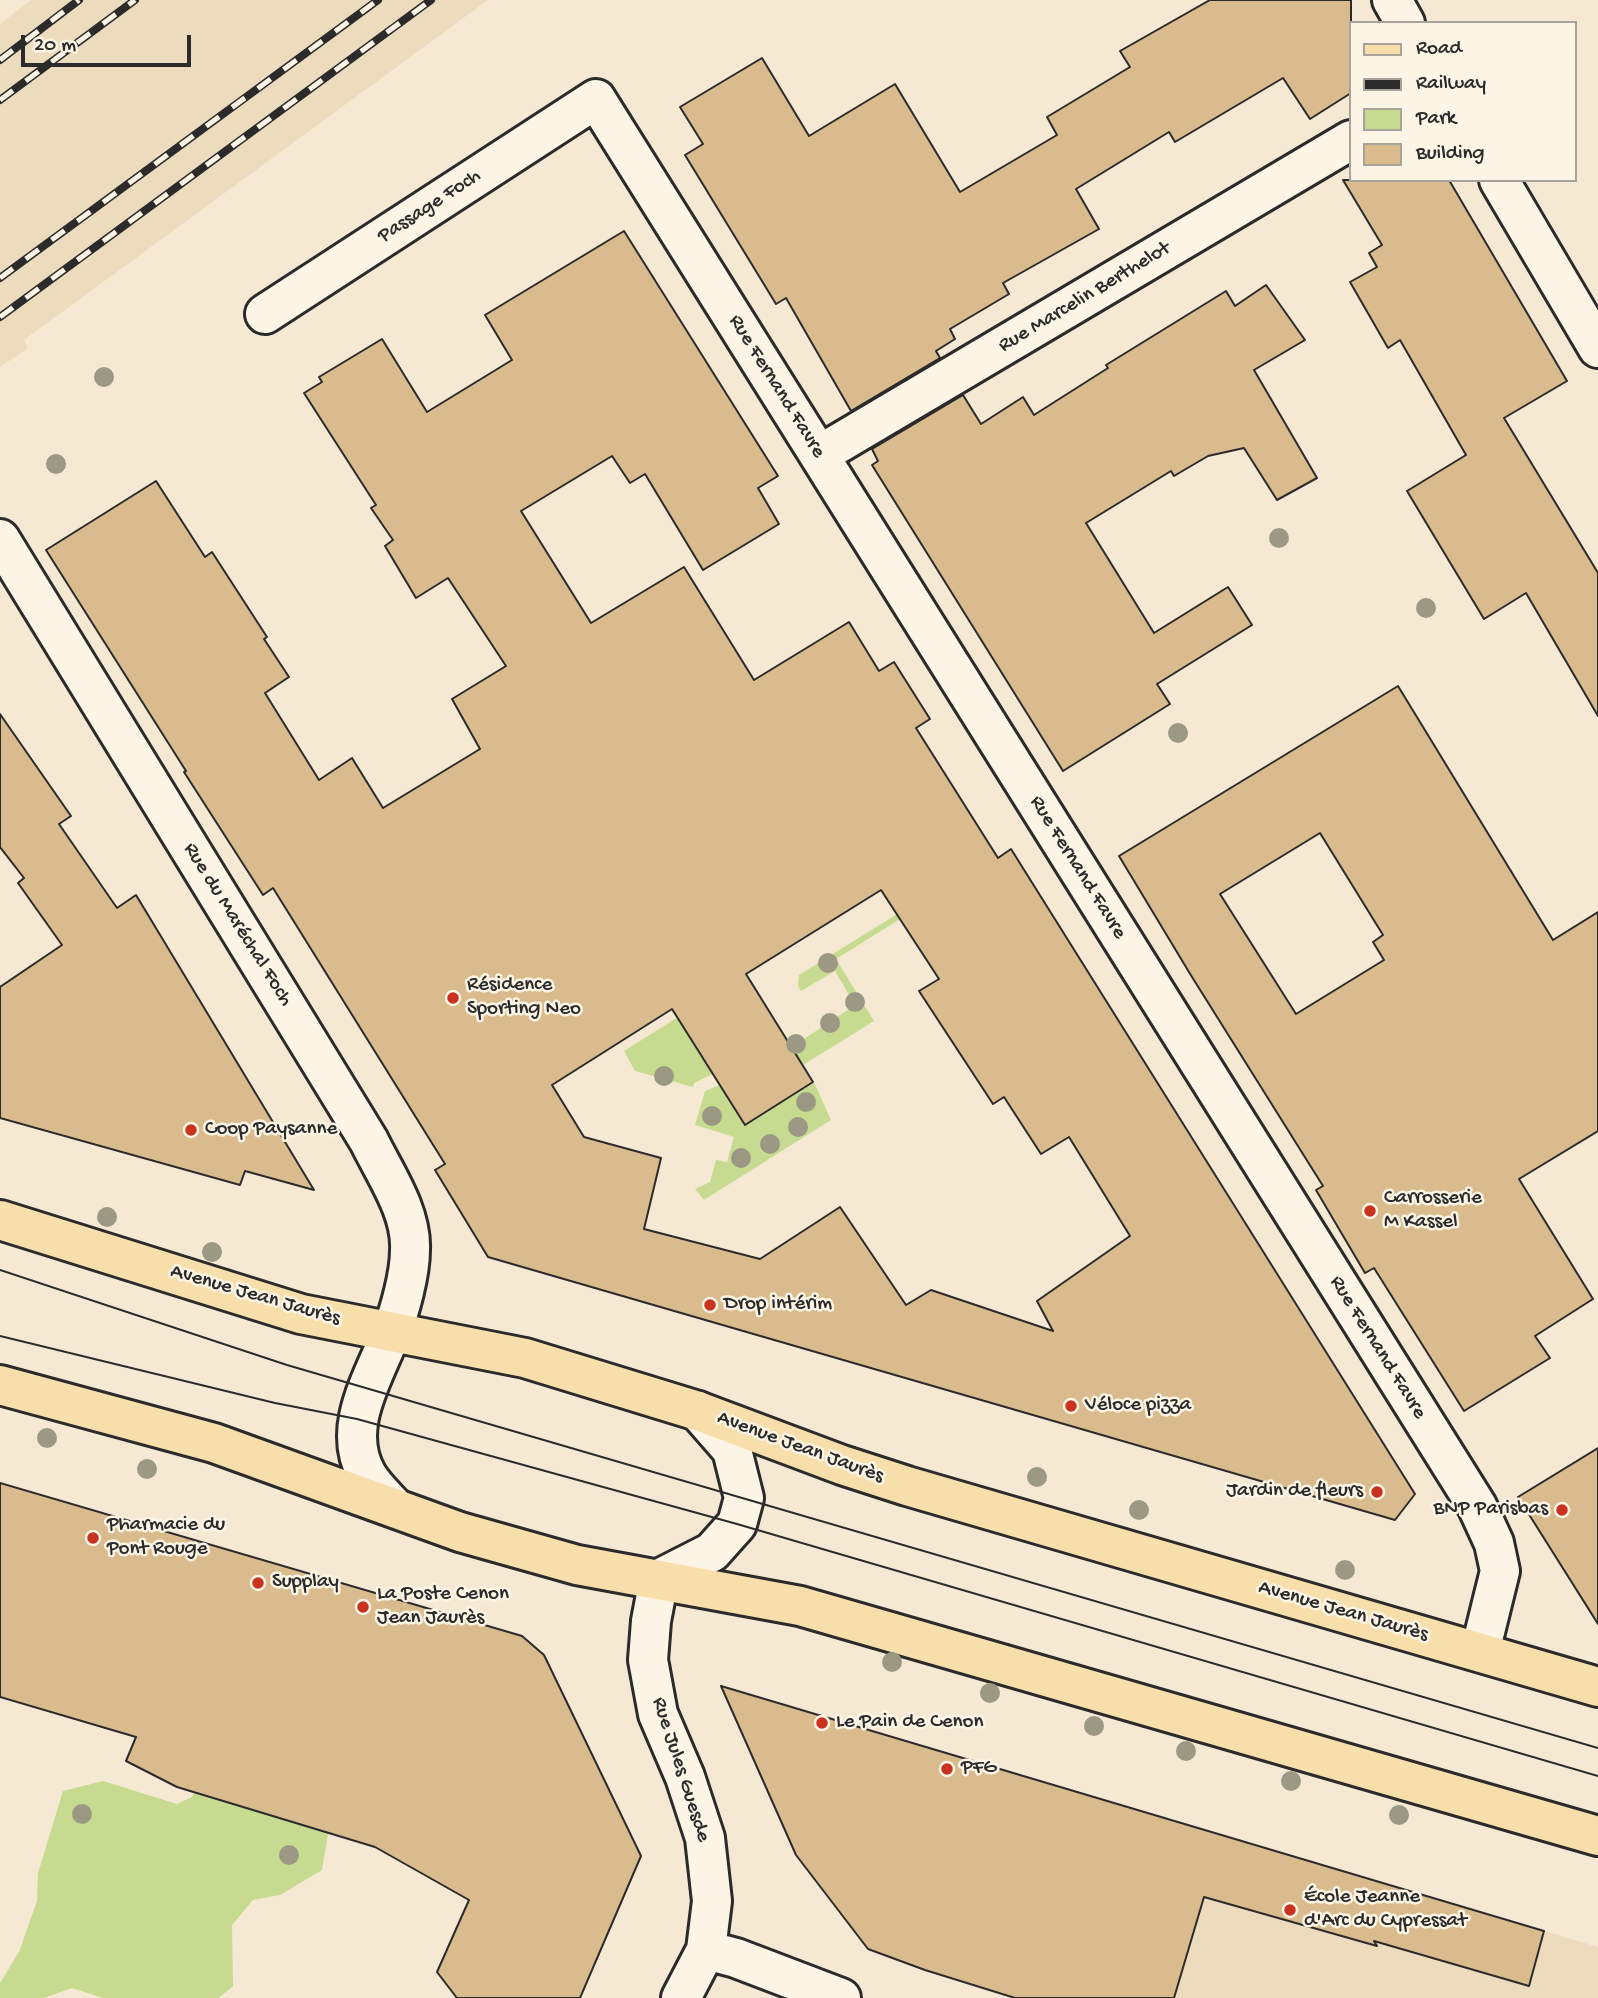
<!DOCTYPE html>
<meta charset="utf-8">
<style>
body{margin:0}
#map{position:relative;width:1598px;height:1998px;overflow:hidden;background:#f5e9d3;font-family:"Gochi Hand",sans-serif}
canvas{display:block}
.legend{position:absolute;left:1349px;top:21px;width:228px;height:161px;box-sizing:border-box;background:#fcf5e5;border:2px solid #a8a49b;margin:0;padding:9px 12px;list-style:none;font-size:21px;color:#2b2b2b}
.legend li{display:flex;align-items:center;gap:14px;height:35px}
.legend b{width:35px;border:2px solid #a8a49b}
.scale{position:absolute;left:21px;top:35px;width:170px;height:32px;box-sizing:border-box;border:4px solid #2b2b2b;border-top:0;padding-left:9px;font-size:21px;line-height:24px;white-space:nowrap;color:#2b2b2b;-webkit-text-stroke:5px #fcf5e5;paint-order:stroke}
</style>
<div id="map">
<canvas width="1598" height="1998"></canvas>
<ul class="legend">
<li><b style="height:9px;background:#f8deab"></b>Road</li>
<li><b style="height:9px;background:#2b2b2b"></b>Railway</li>
<li><b style="height:19px;background:#c7db90"></b>Park</li>
<li><b style="height:19px;background:#dabb8d"></b>Building</li>
</ul>
<div class="scale">20 m</div>
</div>
<script>
const ctx = document.querySelector('canvas').getContext('2d');
ctx.lineJoin = 'round';
function paint(path, color) { ctx.fillStyle = color; ctx.fill(path, 'evenodd'); }
function stroke(path, color, width, dash) { ctx.strokeStyle = color; ctx.lineWidth = width; ctx.lineCap = dash ? 'butt' : 'round'; ctx.setLineDash(dash || []); ctx.stroke(path); }
function drawText(font, color, halo, rows, align = 'center') {
  ctx.font = font + ' "Gochi Hand",sans-serif'; ctx.lineWidth = 5; ctx.setLineDash([]); ctx.textBaseline = 'middle'; ctx.strokeStyle = halo; ctx.fillStyle = color; for (const [text, x, y, turn = 0] of rows) {
    ctx.save(); ctx.translate(x, y); ctx.rotate((+turn || 0) * Math.PI / 180); ctx.textAlign = isNaN(turn) ? turn : align; if (halo) ctx.strokeText(text, 0, 0); ctx.fillText(text, 0, 0); ctx.restore();
  }
}
paint(new Path2D(`
 M 31,0 L 488,0 L 24,340 L 28,348 L 0,367 L 0,24 Z
 M 1132,1808 L 1598,1947 L 1598,1998 L 1078,1998 Z`), '#eddbbe');
paint(new Path2D(`
 M 918,901 L 921,906 L 836,959 L 874,1021 L 803,1065 L 792,1047 L 855,1005 L 835,971 L 801,991 L 798,986 L 799,975 Z
 M 678,1017 L 713,1074 L 694,1083 L 693,1087 L 635,1071 L 624,1051 Z
 M 814,1082 L 831,1120 L 704,1200 L 695,1189 L 710,1182 L 716,1160 L 727,1162 L 734,1137 L 695,1125 L 705,1091 L 720,1085 L 746,1125 Z
 M 233,1731 L 338,1774 L 322,1870 L 280,1895 L 253,1900 L 232,1925 L 233,1986 L 219,1998 L 103,1998 L 72,1988 L 44,1998 L 0,1998 L 0,1983 L 19,1952 L 37,1901 L 38,1873 L 63,1791 L 103,1781 L 177,1804 L 192,1797 Z`), '#c7db90');
const building = new Path2D(`
 M 1210,0 L 1351,0 L 1351,93 L 1310,119 L 1283,78 L 1175,142 L 1169,132 L 1076,189 L 1099,229 L 1003,283 L 1009,294 L 950,329 L 955,339 L 936,351 L 940,358 L 851,411 L 786,298 L 776,304 L 685,155 L 703,144 L 680,107 L 762,58 L 809,136 L 895,84 L 960,192 L 1057,135 L 1047,117 L 1130,67 L 1120,51 Z
 M 1343,180 L 1449,180 L 1567,381 L 1504,418 L 1598,573 L 1598,716 L 1526,593 L 1484,619 L 1407,491 L 1466,455 L 1400,340 L 1388,348 L 1350,282 L 1377,267 L 1369,253 L 1382,245 Z
 M 624,231 L 778,476 L 758,488 L 779,524 L 703,570 L 645,474 L 630,483 L 612,456 L 521,511 L 591,623 L 684,567 L 754,680 L 849,622 L 879,671 L 894,662 L 930,719 L 916,728 L 998,858 L 1011,849 L 1415,1494 L 1395,1520 L 488,1257 L 435,1170 L 445,1164 L 273,888 L 263,895 L 184,772 L 186,771 L 46,550 L 156,481 L 205,557 L 212,552 L 267,637 L 264,639 L 289,677 L 265,693 L 319,780 L 352,758 L 383,808 L 480,749 L 452,699 L 506,666 L 448,578 L 416,598 L 385,546 L 393,540 L 371,508 L 376,505 L 304,393 L 322,382 L 319,377 L 382,339 L 427,412 L 512,360 L 485,315 ZM 881,890 L 939,979 L 919,991 L 993,1104 L 1004,1097 L 1041,1154 L 1069,1137 L 1130,1236 L 1037,1301 L 1053,1331 L 931,1290 L 906,1305 L 840,1207 L 760,1259 L 644,1229 L 661,1158 L 584,1137 L 552,1085 L 672,1009 L 745,1125 L 813,1082 L 746,974 Z
 M 1266,285 L 1305,340 L 1254,370 L 1317,478 L 1277,500 L 1244,448 L 1208,456 L 1174,476 L 1171,471 L 1086,523 L 1154,633 L 1228,587 L 1252,625 L 1157,684 L 1170,704 L 1063,771 L 872,465 L 878,461 L 872,449 L 963,395 L 981,424 L 1023,397 L 1034,415 L 1108,368 L 1106,365 L 1226,291 L 1235,306 Z
 M 1398,686 L 1553,940 L 1598,912 L 1598,1131 L 1519,1179 L 1593,1299 L 1535,1336 L 1550,1358 L 1464,1411 L 1374,1268 L 1365,1273 L 1316,1190 L 1323,1186 L 1192,977 L 1119,856 ZM 1320,833 L 1383,935 L 1373,942 L 1384,960 L 1296,1014 L 1220,894 Z
 M 0,714 L 71,816 L 59,824 L 117,908 L 136,895 L 314,1190 L 245,1171 L 240,1185 L 0,1118 L 0,987 L 62,945 L 18,883 L 24,878 L 0,847 Z
 M 1598,1448 L 1598,1624 L 1518,1497 Z
 M 0,1483 L 522,1636 L 544,1655 L 641,1856 L 580,1998 L 457,1998 L 437,1972 L 469,1900 L 375,1847 L 177,1787 L 126,1761 L 136,1737 L 0,1697 Z
 M 721,1686 L 1544,1931 L 1529,1986 L 1374,1941 L 1377,1946 L 1204,1897 L 1174,1998 L 1015,1998 L 925,1970 L 868,1949 L 796,1855 Z`);
paint(building, '#dabb8d');
stroke(building, '#2b2b2b', 2);
const minor = new Path2D(`
 M 1392,0 L 1405,23
 M 1499,180 L 1598,348
 M 265,314 L 596,99 L 1477,1506 L 1494,1543 L 1500,1571 L 1480,1652
 M 819,455 L 1351,140
 M 0,539 L 369,1141 C 385,1174 412,1212 410,1250 C 410,1274 400,1311 391,1333 C 374,1377 340,1428 367,1475 C 374,1487 386,1498 395,1508
 M 706,1950 L 736,1958 L 841,1998
 M 681,1998 L 706,1950 L 712,1901 L 705,1838 L 685,1777 L 658,1714 L 648,1660 L 651,1621 L 659,1579 L 712,1552 L 737,1524 L 744,1498 L 732,1450 L 698,1411`);
const major = new Path2D(`
 M 0,1220 L 301,1314 L 525,1358 L 698,1411 L 842,1465 L 907,1486 L 1598,1687
 M 0,1385 L 214,1443 L 460,1532 L 577,1565 L 800,1606 L 1598,1836`);
stroke(minor, '#2b2b2b', 44);
stroke(major, '#2b2b2b', 44);
stroke(minor, '#fcf5e5', 38);
stroke(major, '#f8deab', 38);
stroke(new Path2D(`
 M 0,1270 L 287,1365 L 1598,1748
 M 0,1336 L 275,1403 L 357,1419 L 737,1524 L 1598,1776`), '#2b2b2b', 2);
const rail = new Path2D(`
 M 0,60 L 79,0
 M 0,100 L 135,0
 M 0,278 L 378,0
 M 0,317 L 431,0`);
stroke(rail, '#2b2b2b', 8);
stroke(rail, '#fcf5e5', 5, [16]);
ctx.fillStyle = '#9b9984';
for (const [x, y] of [
 [104,377],
 [56,464],
 [1279,538],
 [1426,608],
 [1178,733],
 [828,963],
 [855,1002],
 [830,1023],
 [796,1044],
 [664,1076],
 [806,1102],
 [712,1116],
 [798,1127],
 [770,1144],
 [741,1158],
 [107,1217],
 [212,1252],
 [47,1438],
 [147,1469],
 [1037,1477],
 [1139,1510],
 [1345,1570],
 [892,1662],
 [990,1693],
 [1094,1726],
 [1186,1751],
 [1291,1781],
 [82,1814],
 [1399,1815],
 [289,1855]
]) { ctx.beginPath(); ctx.arc(x, y, 10, 0, 2 * Math.PI); ctx.fill(); }
for (const [x, y, r, color] of [
 [453,998,7,"#c8321e"],
 [191,1130,7,"#c8321e"],
 [1370,1211,7,"#c8321e"],
 [710,1305,7,"#c8321e"],
 [1071,1406,7,"#c8321e"],
 [1377,1492,7,"#c8321e"],
 [1562,1510,7,"#c8321e"],
 [93,1538,7,"#c8321e"],
 [258,1583,7,"#c8321e"],
 [363,1607,7,"#c8321e"],
 [822,1723,7,"#c8321e"],
 [947,1769,7,"#c8321e"],
 [1290,1910,7,"#c8321e"]
]) { const dot = new Path2D(); dot.arc(x, y, r, 0, 2 * Math.PI); ctx.fillStyle = color; ctx.fill(dot); stroke(dot, '#fcf5e5', 2.5); }
drawText('21px', '#2b2b2b', '#fcf5e5', [
 ["Passage Foch",430,207,-33],
 ["Rue Marcelin Berthelot",1085,298,-31],
 ["Rue Fernand Favre",776,387,58],
 ["Rue Fernand Favre",1077,868,58],
 ["Rue du Maréchal Foch",237,925,58],
 ["Avenue Jean Jaurès",255,1296,16],
 ["Rue Fernand Favre",1377,1348,58],
 ["Avenue Jean Jaurès",800,1448,20],
 ["Avenue Jean Jaurès",1343,1612,16],
 ["Rue Jules Guesde",680,1770,72]
]);
drawText('21px', '#2b2b2b', '#fcf5e5', [
 ["Résidence",467,986],
 ["Sporting Neo",467,1010],
 ["Coop Paysanne",205,1130],
 ["Carrosserie",1384,1199],
 ["M Kassel",1384,1223],
 ["Drop intérim",724,1305],
 ["Véloce pizza",1085,1406],
 ["Jardin de fleurs",1363,1492,"right"],
 ["BNP Parisbas",1548,1510,"right"],
 ["Pharmacie du",107,1526],
 ["Pont Rouge",107,1550],
 ["Supplay",272,1583],
 ["La Poste Cenon",377,1595],
 ["Jean Jaurès",377,1619],
 ["Le Pain de Cenon",836,1723],
 ["PFG",961,1769],
 ["École Jeanne",1304,1898],
 ["d'Arc du Cypressat",1304,1922]
], 'left');
</script>
